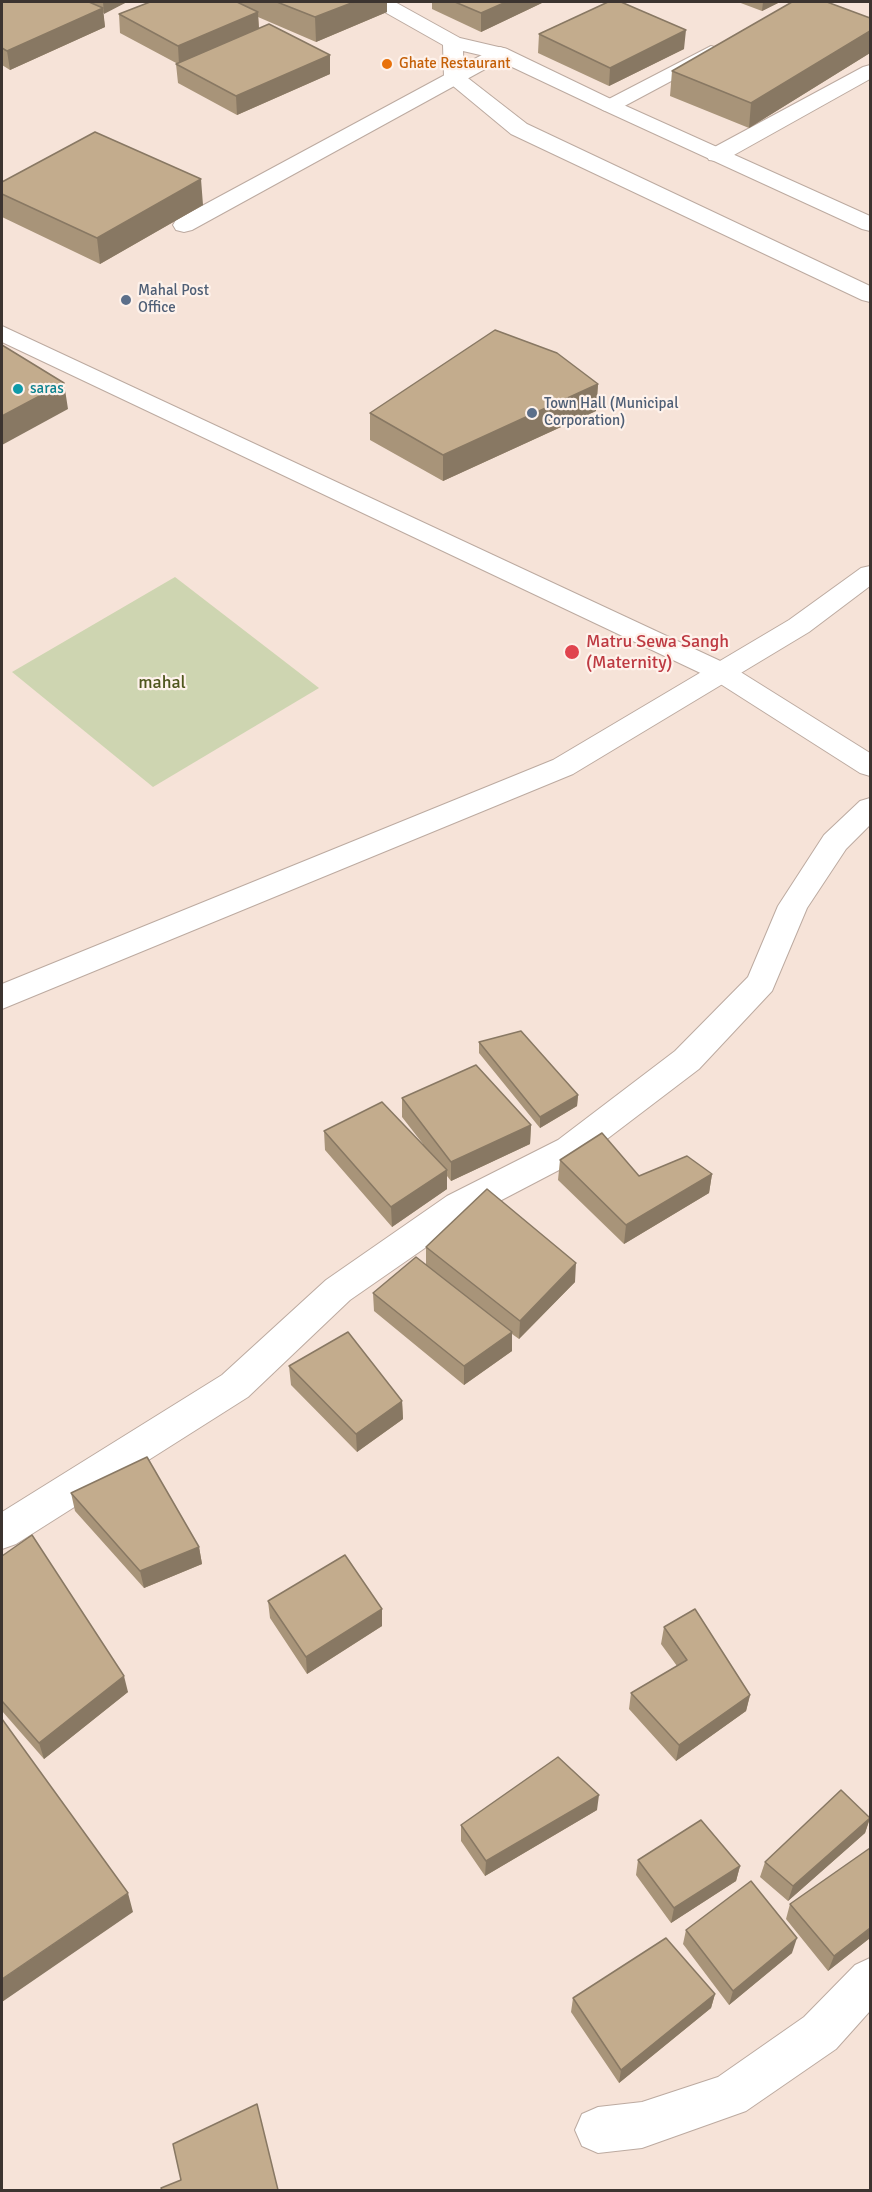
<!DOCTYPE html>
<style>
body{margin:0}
#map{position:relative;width:872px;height:2192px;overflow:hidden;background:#f6e3d8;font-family:Signika,sans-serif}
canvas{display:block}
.frame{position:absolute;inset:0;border:3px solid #3c3430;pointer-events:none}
</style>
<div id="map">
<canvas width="872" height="2192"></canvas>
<div class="frame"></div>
</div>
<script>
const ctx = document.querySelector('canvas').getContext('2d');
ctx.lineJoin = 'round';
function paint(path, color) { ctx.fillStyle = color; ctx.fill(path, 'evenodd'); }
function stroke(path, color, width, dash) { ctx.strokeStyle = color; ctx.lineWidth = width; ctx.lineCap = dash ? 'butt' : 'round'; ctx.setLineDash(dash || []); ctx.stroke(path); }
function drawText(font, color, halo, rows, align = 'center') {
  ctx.font = font + ' Signika,sans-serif'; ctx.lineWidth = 4.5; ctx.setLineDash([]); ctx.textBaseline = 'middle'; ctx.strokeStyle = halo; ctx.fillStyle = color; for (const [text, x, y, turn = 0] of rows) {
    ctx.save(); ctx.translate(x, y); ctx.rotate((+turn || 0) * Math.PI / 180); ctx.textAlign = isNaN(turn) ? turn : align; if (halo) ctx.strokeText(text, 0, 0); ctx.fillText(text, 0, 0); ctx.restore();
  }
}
paint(new Path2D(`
 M 175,577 L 319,688 L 153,787 L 12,672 Z`), '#ced5b1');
const street = new Path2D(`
 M 711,46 L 718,48 L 721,52 L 718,56 L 617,110 L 610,112 L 603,110 L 599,106 L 603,102 Z
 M 500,47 L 507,49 L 510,53 L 507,57 L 192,230 L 184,232 L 176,230 L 173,225 L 176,220 L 493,49 Z
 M 870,65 L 870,79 L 725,160 L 717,161 L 709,160 L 706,155 L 709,150 L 863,67 Z
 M 2,326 L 731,666 L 870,753 L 870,776 L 860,773 L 711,678 L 2,342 Z
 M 870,798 L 870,825 L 846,849 L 807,908 L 772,991 L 699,1069 L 582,1158 L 471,1216 L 350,1300 L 248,1397 L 16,1544 L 2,1549 L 2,1512 L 222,1375 L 326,1280 L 447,1196 L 558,1140 L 675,1051 L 748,977 L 778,906 L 824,835 L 860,801 Z
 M 870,1958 L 870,2011 L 836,2049 L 746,2111 L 642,2148 L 598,2153 L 582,2146 L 575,2130 L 582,2114 L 598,2107 L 642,2102 L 718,2077 L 804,2017 L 855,1965 Z`);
const secondary = new Path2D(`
 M 371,2 L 395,2 L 460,38 L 507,49 L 617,102 L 870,216 L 870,231 L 862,229 L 603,110 L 493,58 L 463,51 L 464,75 L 527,124 L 870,286 L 870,302 L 862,300 L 511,134 L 447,81 L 444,77 L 443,45 L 374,6 Z
 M 870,566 L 870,586 L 809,632 L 573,774 L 2,1009 L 2,984 L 553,760 L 789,620 L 861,568 Z`);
stroke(street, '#bcaaa0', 2);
stroke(secondary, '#bcaaa0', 2);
paint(street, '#fff');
paint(secondary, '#fff');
paint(new Path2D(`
 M 2,2 L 127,2 L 103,13 L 105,27 L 10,70 L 2,65 Z
 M 150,2 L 387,2 L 387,12 L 316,42 L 258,17 L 259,29 L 330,55 L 330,74 L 237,115 L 178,83 L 176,64 L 178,64 L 120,33 L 119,14 Z
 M 432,2 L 544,2 L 481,32 L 432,9 Z
 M 738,2 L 780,2 L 762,11 Z
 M 870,18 L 870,53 L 749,128 L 670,96 L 672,71 Z
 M 539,34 L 684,49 L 609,86 L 538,53 Z
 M 2,182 L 203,205 L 100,264 L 2,217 Z
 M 598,384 L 596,411 L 443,481 L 370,440 L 370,413 Z
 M 479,1042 L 578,1095 L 577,1106 L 540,1128 L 479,1053 Z
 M 402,1098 L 531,1125 L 530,1144 L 451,1181 L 447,1176 L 447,1189 L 392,1227 L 325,1150 L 324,1131 L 423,1144 L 402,1117 Z
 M 560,1160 L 639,1176 L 712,1174 L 709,1193 L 624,1244 L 558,1180 Z
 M 426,1247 L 575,1282 L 519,1339 L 512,1334 L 512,1351 L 464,1385 L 374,1311 L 373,1293 L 426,1265 Z
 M 289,1366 L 402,1401 L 403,1419 L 357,1452 L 291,1385 Z
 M 71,1493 L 199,1547 L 202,1564 L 144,1588 L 75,1511 Z
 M 2,1556 L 128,1692 L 44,1759 L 2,1711 Z
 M 268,1601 L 382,1626 L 307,1674 L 270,1618 Z
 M 664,1627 L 750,1695 L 746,1711 L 676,1761 L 629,1709 L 631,1693 L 677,1666 L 661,1644 Z
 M 597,1810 L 485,1876 L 461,1841 L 461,1825 Z
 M 870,1818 L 865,1833 L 788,1901 L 760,1877 L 765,1862 Z
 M 638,1860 L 740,1866 L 736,1881 L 671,1923 L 636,1875 Z
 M 790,1904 L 870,1938 L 828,1971 L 786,1919 Z
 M 686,1930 L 792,1953 L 729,2005 L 683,1944 Z
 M 715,1994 L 711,2008 L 619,2083 L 571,2012 L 573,1998 Z`), '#a89479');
paint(new Path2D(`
 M 103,2 L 127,2 L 104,14 Z
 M 354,2 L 387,2 L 387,12 L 316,42 L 315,17 Z
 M 506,2 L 544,2 L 481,32 L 481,13 Z
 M 763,2 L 780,2 L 762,11 Z
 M 103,8 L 105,27 L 10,70 L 7,51 Z
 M 258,12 L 259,30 L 179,64 L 178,46 Z
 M 686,30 L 684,49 L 609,86 L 610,68 Z
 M 870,31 L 870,53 L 749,128 L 751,103 Z
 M 330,55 L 330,74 L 237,115 L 236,96 Z
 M 201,179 L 203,205 L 100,264 L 97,238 Z
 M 64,383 L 68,409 L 2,445 L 2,416 Z
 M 598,384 L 596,411 L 443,481 L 443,455 Z
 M 578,1095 L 577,1106 L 540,1128 L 540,1117 Z
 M 531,1125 L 530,1144 L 451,1181 L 451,1162 Z
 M 447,1170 L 447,1189 L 392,1227 L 391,1207 Z
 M 712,1174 L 709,1193 L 624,1244 L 626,1225 Z
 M 576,1263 L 575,1282 L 519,1339 L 520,1321 Z
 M 512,1332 L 512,1351 L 464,1385 L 464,1366 Z
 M 402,1401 L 403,1419 L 357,1452 L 356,1434 Z
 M 199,1547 L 202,1564 L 144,1588 L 140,1571 Z
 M 382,1609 L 382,1626 L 307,1674 L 306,1657 Z
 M 124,1676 L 128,1692 L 44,1759 L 39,1743 Z
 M 750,1695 L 746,1711 L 676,1761 L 679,1745 Z
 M 599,1795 L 597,1810 L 485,1876 L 486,1861 Z
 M 870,1818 L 865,1833 L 788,1901 L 793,1886 Z
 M 740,1866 L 736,1881 L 671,1923 L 674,1908 Z
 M 128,1893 L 133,1912 L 2,2002 L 2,1979 Z
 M 870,1928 L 870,1938 L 828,1971 L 834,1956 Z
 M 797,1938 L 792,1953 L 729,2005 L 733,1991 Z
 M 715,1994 L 711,2008 L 619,2083 L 621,2070 Z`), '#887863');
const building = new Path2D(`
 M 2,2 L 89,2 L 103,8 L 7,51 L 2,48 Z
 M 150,2 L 237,2 L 258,12 L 178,46 L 119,14 Z
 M 277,2 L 354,2 L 315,17 Z
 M 455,2 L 506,2 L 481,13 Z
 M 608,2 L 621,2 L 686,30 L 610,68 L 539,34 Z
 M 792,2 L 827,2 L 870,18 L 870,31 L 751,103 L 672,71 Z
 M 269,24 L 330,55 L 236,96 L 176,64 Z
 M 95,132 L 201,179 L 97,238 L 2,194 L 2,182 Z
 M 495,330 L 557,353 L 598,384 L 443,455 L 370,413 Z
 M 2,345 L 64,383 L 2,416 Z
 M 521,1031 L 578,1095 L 540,1117 L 479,1042 Z
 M 476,1065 L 531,1125 L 451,1162 L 402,1098 Z
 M 382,1102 L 447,1170 L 391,1207 L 324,1131 Z
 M 602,1133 L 639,1176 L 687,1156 L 712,1174 L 626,1225 L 560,1160 Z
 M 487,1189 L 576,1263 L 520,1321 L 426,1247 Z
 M 416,1257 L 512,1332 L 464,1366 L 373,1293 Z
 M 348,1332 L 402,1401 L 356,1434 L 289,1366 Z
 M 147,1457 L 199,1547 L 140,1571 L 71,1493 Z
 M 32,1535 L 124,1676 L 39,1743 L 2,1701 L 2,1556 Z
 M 345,1555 L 382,1609 L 306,1657 L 268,1601 Z
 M 695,1609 L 750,1695 L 679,1745 L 631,1693 L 687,1660 L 664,1627 Z
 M 2,1719 L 128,1893 L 2,1979 Z
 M 558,1757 L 599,1795 L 486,1861 L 461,1825 Z
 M 841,1790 L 870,1818 L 793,1886 L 765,1862 Z
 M 701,1820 L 740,1866 L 674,1908 L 638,1860 Z
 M 870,1848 L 870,1928 L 834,1956 L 790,1904 Z
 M 751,1881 L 797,1938 L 733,1991 L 686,1930 Z
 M 666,1938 L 715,1994 L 621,2070 L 573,1998 Z
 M 257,2104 L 278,2190 L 162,2190 L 161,2188 L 181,2180 L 173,2144 Z`);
paint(building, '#c3ac8d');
stroke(building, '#887863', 1.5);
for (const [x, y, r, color] of [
 [387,64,6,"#e8710a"],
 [126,300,6,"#5c6f8a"],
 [18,389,6,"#0f9aa8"],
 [532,413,6,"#5c6f8a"],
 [572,652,8,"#e0444e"]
]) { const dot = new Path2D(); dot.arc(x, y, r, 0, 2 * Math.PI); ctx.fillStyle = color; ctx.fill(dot); stroke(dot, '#fef2eb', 2); }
drawText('15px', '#c56008', '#fef2eb', [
 ["Ghate Restaurant",399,64]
], 'left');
drawText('15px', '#4e5e75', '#fef2eb', [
 ["Mahal Post",138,291],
 ["Office",138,308],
 ["Town Hall (Municipal",544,404],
 ["Corporation)",544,421]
], 'left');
drawText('15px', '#0d838f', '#fef2eb', [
 ["saras",30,389]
], 'left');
drawText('18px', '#be3a42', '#fef2eb', [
 ["Matru Sewa Sangh",586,642],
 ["(Maternity)",586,663]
], 'left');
drawText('18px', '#4f561d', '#fef2eb', [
 ["mahal",162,683]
]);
</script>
